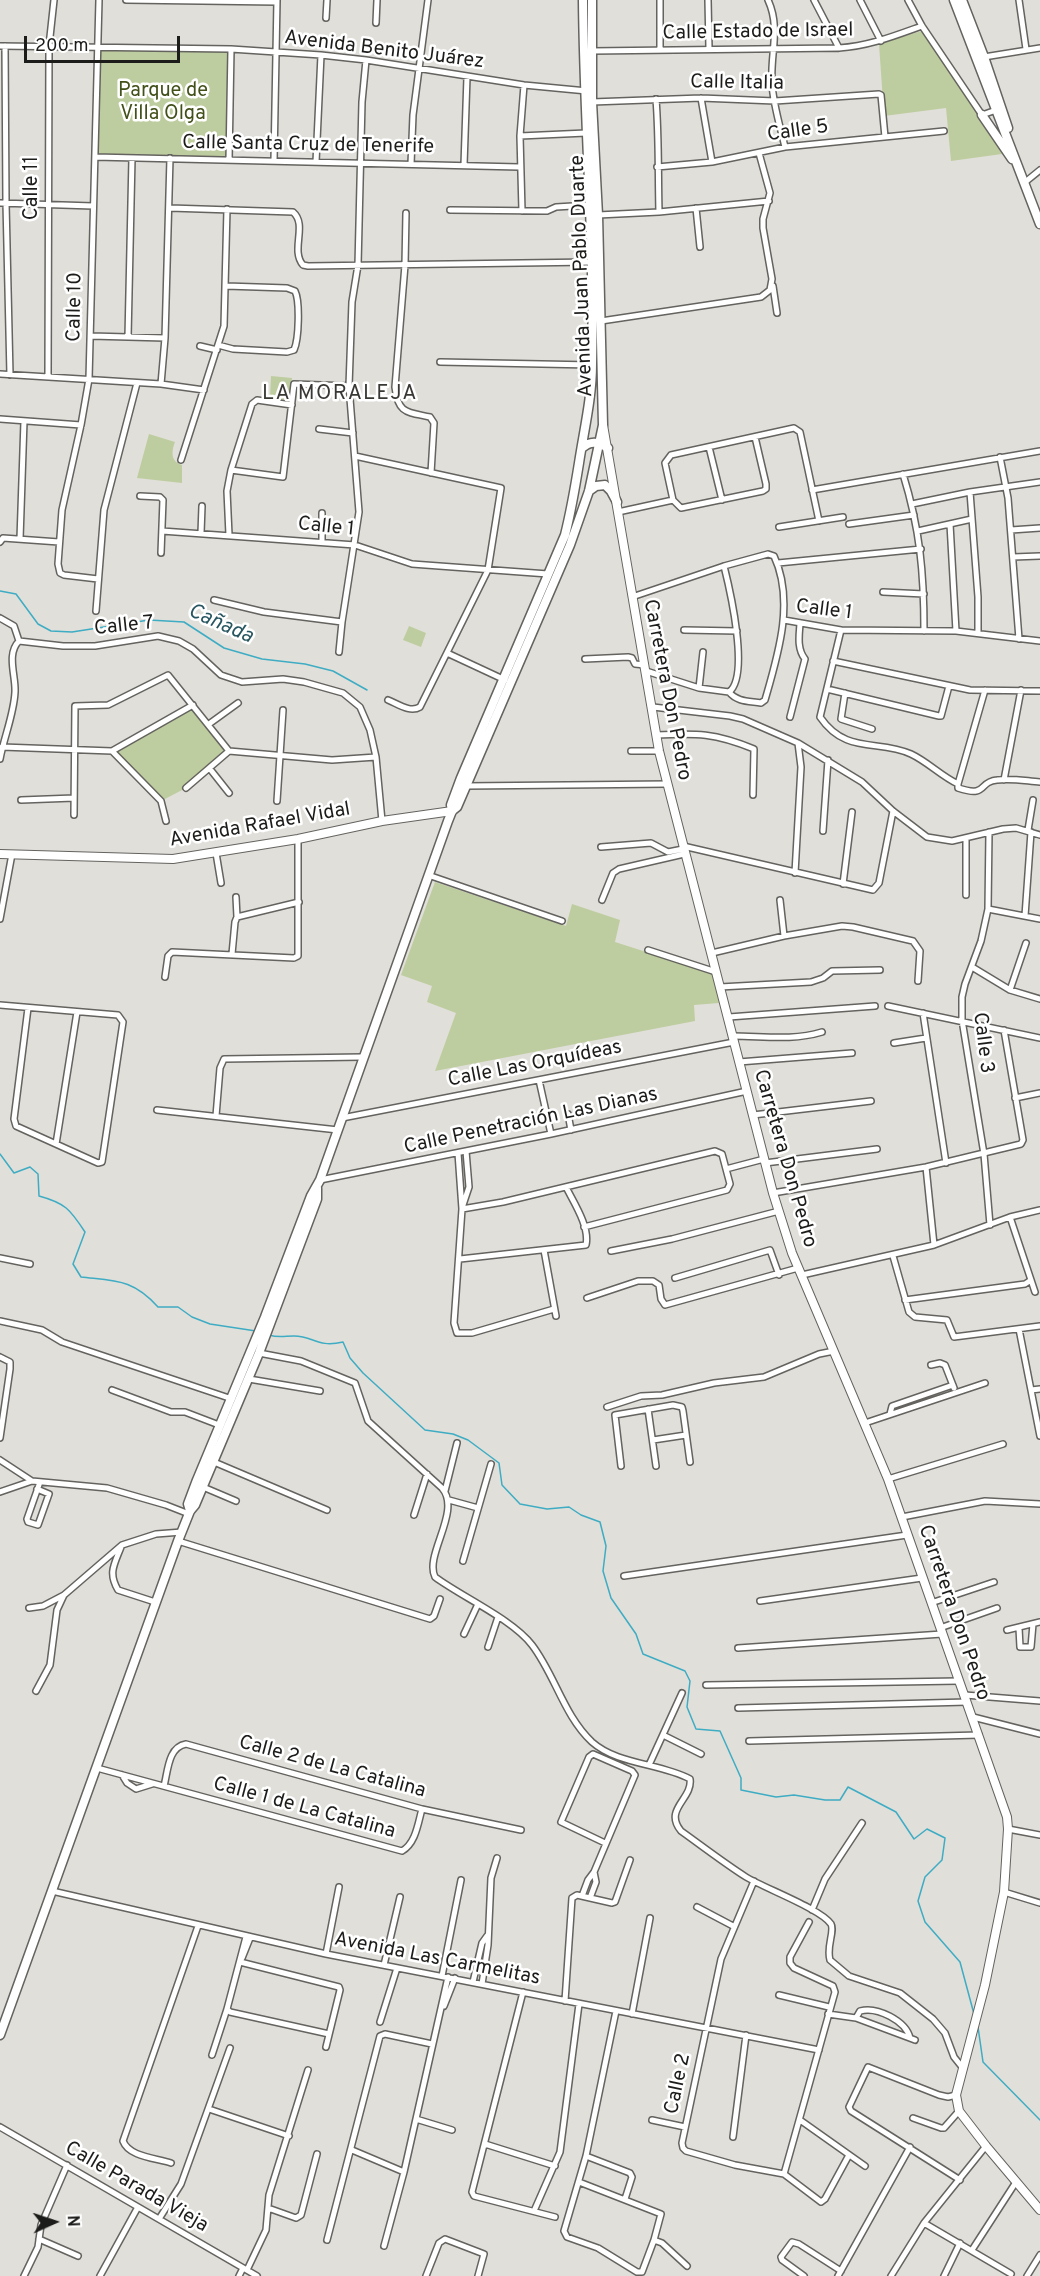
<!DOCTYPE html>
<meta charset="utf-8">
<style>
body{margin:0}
#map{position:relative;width:1040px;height:2276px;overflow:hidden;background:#e0dfda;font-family:Overpass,sans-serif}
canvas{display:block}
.north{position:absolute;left:24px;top:2192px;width:60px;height:60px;-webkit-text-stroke:4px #fff;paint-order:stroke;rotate:87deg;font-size:16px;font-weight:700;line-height:24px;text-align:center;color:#1c1c1a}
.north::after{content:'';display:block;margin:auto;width:21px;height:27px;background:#1c1c1a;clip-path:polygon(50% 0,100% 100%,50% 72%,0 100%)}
.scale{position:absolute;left:24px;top:36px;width:156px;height:27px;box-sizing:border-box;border:3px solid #1c1c1a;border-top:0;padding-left:8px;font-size:18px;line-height:21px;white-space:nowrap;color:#1c1c1a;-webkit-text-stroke:4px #fff;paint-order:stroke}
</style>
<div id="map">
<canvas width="1040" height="2276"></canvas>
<div class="north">N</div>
<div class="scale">200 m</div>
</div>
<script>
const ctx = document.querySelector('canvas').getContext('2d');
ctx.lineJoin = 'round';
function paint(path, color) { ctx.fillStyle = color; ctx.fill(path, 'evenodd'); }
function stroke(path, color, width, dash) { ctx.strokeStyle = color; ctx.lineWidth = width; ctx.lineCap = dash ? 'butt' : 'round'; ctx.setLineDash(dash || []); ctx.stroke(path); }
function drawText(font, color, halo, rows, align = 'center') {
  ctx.font = font + ' Overpass,sans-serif'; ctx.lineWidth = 5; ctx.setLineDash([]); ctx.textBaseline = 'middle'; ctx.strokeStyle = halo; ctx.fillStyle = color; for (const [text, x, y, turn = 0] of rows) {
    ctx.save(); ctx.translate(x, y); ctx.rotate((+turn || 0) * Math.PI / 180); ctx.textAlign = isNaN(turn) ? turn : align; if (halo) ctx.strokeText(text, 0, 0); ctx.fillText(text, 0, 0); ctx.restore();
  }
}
paint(new Path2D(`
 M 925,30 L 1002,154 L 951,161 L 946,108 L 884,116 L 879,44 Z
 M 99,47 L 231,49 L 229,160 L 95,157 Z
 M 271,376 L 292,378 L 290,400 L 270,399 Z
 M 149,434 L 175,442 C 171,452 171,462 182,465 L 182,483 L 137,478 Z
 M 409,626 L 426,633 L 421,647 L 403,640 Z
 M 193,705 L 229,751 L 186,788 L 161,801 L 112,751 Z
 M 435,882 L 566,926 L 572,904 L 620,920 L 615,942 L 712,973 L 719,1003 L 694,1005 L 695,1021 L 435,1071 L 456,1013 L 427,1002 L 432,986 L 401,975 Z`), '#becd9f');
stroke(new Path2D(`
 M 0,591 L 16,594 L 38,624 L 51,631 L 72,632 L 149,620 L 184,622 L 224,648 L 262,659 L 305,664 L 333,671 L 367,690
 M 0,1154 L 14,1173 L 30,1167 L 38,1174 L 39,1196 C 65,1203 70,1209 85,1232 L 73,1264 L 81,1277 C 116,1281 133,1279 158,1307 L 178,1307 L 192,1317 L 210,1324 L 256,1331
 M 269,1335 C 278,1338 285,1336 294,1336 C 314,1336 317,1348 343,1342 L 350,1358 L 363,1373 L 425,1430 L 453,1434 L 468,1440 L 499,1463 L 502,1485 L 520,1504 L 547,1509 L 569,1507 L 581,1515 L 600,1522 L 606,1546 L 603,1571 L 611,1598 L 636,1634 L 643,1654 L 685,1671 L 690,1681 L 687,1707 L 696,1729 L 720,1731 L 741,1778 L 741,1790 L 776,1797 L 794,1795 L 825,1800 L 840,1800 L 848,1787 L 896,1812 L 914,1839 L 927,1829 L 945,1838 L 942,1860 L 925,1877 L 918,1901 L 925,1922 L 960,1962 L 974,2014
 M 978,2027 L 983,2062 L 1040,2120`), '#3eacc3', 1.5);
const street = new Path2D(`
 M 126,0 L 277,2
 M 660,0 L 660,49
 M 708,0 L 709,48
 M 768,0 C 781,28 770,54 772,83 C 773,104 780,126 785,147
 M 814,0 L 839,48
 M 860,0 L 881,41
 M 908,0 L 922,26 L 982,115 L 999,109
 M 1019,0 L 1026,49
 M 326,18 L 327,0
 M 376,23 L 377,0
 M 0,46 L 231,49 L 321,55 L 366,60 L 524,85 L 587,91
 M 5,46 L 6,203 L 10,375
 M 592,51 L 839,48 C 869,46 894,36 922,26
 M 984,57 L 1040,48
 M 701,98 L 712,162
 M 656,99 C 659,137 658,174 659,212
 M 592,102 L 701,98 L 775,101 L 879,94 L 881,95 L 885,137
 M 520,136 L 586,133
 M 95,157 L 519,167
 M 229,160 L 231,49
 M 274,161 L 277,0
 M 316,162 L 321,55
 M 411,164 L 413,115 L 428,0
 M 464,165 L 467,77
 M 657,167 L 712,162 L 785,147 L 944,131
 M 1024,183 L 1040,170
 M 0,203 L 93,206
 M 170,208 L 293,212 C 308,225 290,250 303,265 L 308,266 L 592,262
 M 696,208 L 700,247
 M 450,210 L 547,211 L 556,207 L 589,205
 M 522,211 L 520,136 L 524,85
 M 406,213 L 405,265 L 395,387 C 398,414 407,412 430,417 L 434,423 L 431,473
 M 598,215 L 659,212 L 769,201
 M 773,286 L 777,313
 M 601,321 L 761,297 L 770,290 L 772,279 L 763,228 L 763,219 L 770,193 L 759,153
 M 91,336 L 165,338
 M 128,337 L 132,158
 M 218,345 L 233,349 L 287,352 L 294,350 C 299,339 300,301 295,291 L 287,288 L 226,286
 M 200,346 L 217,350
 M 440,362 L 592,365
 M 0,374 L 161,384 L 204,390
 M 48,377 L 49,46 L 54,0
 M 161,384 L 165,338 L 170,158
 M 0,419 L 81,425
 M 319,429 L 353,433
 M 755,437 L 766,484 L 766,489 L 763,491 L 681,508 L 673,500 L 665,463 L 671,455 L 794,428 L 800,432 L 819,521
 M 709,447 L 722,500
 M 355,456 L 501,488 L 488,570 L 420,707 C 410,713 398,704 388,700
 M 1000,457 L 1008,498 L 1019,639
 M 181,460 L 224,326 L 227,209
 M 231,470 L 283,477 L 294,384 L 349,386
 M 903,474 C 920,529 924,573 924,631
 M 812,490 L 1040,451
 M 970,492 L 978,597 L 978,633
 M 140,496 L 160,497 L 163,500 L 161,553
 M 912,504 L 970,492 L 1040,482
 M 618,512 L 673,500
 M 322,513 L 322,542
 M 849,524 L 914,515
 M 950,524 L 956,631
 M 779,527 L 843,517
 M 1011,530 L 1040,528
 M 162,531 L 355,545 L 412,564 L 548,574
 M 918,531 L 972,519
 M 201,533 L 202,506
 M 229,535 L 227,491 L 231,470 L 252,404 L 257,400 L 292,405
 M 20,539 L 24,421
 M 0,542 L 3,538 L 59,542
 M 1013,557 L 1040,556
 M 778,563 L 921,549
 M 724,566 C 730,590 750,676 729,692
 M 98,579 L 64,575 L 60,573 L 58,564 L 62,510 L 81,425 L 89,379 L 99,0
 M 883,592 L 924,594
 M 632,597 L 724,566 L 768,554 L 774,556 C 795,601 778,655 765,700 L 761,703 C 749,701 737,702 729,692
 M 214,600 L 264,612 L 342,622
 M 96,611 L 104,510 L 137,383
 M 0,618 L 14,626 L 19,641
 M 784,620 L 841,630 L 956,631 L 1040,641
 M 684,630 L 737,631
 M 841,630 L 820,717 C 846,755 878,739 911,754 C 928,762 941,776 958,784 L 958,788 C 989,798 977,782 997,780 C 1011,778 1026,781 1040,782
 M 19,641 L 63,646 L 95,646 L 158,636 L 179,641 L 193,649 L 221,675 L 242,682 L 283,679 L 304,682 L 343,693 L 360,707 L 370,730 L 376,757 L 382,821
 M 339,652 L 342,622 L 359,512 L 349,386 L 352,302 L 358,265 L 362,102 L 366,60
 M 447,653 L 505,680
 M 585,659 L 628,657 L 632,658 L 635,664 L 645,665
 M 833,661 L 970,690 L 1040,691
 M 646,671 L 699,688 L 729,692
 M 699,688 L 703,652
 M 827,689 L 939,716 L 941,716 L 949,686
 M 845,693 L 841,719 L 872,729
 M 653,707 L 730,716 L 743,719 L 798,743 L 862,782 L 893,811 L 927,837 L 952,841 L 1003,829 L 1016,828 L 1040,835
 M 790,717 L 805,659 C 797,649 799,636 800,624
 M 209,724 L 238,703
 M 656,735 C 697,733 715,733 754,749 L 753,795
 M 2,747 L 112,751 L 161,801 L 166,821
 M 112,751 L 193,705
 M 631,751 L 659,751
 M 0,759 C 4,737 14,714 15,692 C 16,676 6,654 19,641
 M 210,769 L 229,793
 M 1004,780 L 1021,690
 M 958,784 L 985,690
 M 466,786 L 668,784
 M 186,788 L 229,751
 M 21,800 L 74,798
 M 277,801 L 283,710
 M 74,815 L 75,706 L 108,705 L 168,675 L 229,751 L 332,760 L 376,757
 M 1028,830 L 1033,800
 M 823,831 L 828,760
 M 989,832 L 988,909 L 981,941 L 965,984 L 962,997 L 962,1020 L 984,1154 L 990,1225
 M 966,839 L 966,895
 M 683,846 L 873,890 L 879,883 L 893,811
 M 601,847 L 651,843 L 668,852 L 683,849
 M 216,853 L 221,883
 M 795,873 L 801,767 L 798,743
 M 428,875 L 562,921
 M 843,884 L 852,812
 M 236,897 L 237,917
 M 602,900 L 613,873 L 619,869 L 684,854
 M 780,900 L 784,936
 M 988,909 L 1040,919
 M 1025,916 L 1031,832
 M 0,919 L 12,854
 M 648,950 L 716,972
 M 712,953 L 784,936 L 842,926 L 853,927 L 913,941 L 920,951 L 918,981
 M 232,954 L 235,922 L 237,917 L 299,902
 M 972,967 L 1010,990 L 1040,999
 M 165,977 L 168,956 L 172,952 L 294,958 L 298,956 L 298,839
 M 720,987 L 811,982 L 823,978 L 832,971 L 880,970
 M 1010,990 L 1026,943
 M 0,1005 L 118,1015 L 123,1022 L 102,1162 L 98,1163 L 16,1126 L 14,1119 L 28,1008
 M 888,1006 L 1040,1038
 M 923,1013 L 946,1163
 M 729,1017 L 875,1006
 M 733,1036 C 763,1036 792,1041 822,1032
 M 894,1043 L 926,1038
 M 739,1062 L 852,1053
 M 539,1080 L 551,1134
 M 1015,1098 L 1040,1093
 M 157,1110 L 338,1130
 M 568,1114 L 571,1130
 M 753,1115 L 871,1101
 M 216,1116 L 220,1068 L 224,1059 L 362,1057
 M 342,1118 L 734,1042
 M 56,1144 L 77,1012
 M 458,1153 L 462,1209 L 454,1323 L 457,1333 L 472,1333 L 554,1309
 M 765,1163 L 877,1149
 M 926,1167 L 934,1245
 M 726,1169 L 764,1159
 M 320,1180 L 551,1134 L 747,1091
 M 773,1193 L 926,1167 L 1021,1144 L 1023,1140 L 1004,1030
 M 463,1205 L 469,1187 L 466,1151
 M 462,1209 L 503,1202 L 715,1151 L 722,1154 L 730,1184 L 727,1190 L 584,1227
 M 1010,1217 L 1035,1292
 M 544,1250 L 556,1316
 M 611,1251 L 672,1239 L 779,1211
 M 893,1256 L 909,1312 L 915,1317 L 947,1320 L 954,1337 L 1040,1326
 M 0,1258 L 30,1264
 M 460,1259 L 586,1245 C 590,1227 574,1203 566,1187
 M 802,1275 L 934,1245 L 1010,1217 L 1040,1210
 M 675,1278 L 770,1250 L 779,1275
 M 587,1298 L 638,1281 L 653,1281 L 659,1285 L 661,1299 L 665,1305 L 798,1268
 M 905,1300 L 1025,1284 L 1031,1280
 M 0,1321 L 42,1330 L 62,1342 L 232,1399
 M 1019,1329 L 1040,1436
 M 259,1353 L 301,1361 L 355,1383 L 368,1421 L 442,1488 C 462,1511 424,1555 435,1577 C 462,1597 512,1619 532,1645 C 555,1675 564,1716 592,1742 C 618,1765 660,1763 690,1779 C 693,1799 663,1809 681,1831 C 702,1846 724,1863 746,1877 C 764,1888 821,1909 831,1924 C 835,1931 826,1947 830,1960 L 849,1976 L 900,1993 L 933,2019 L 945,2033 L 954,2057 L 962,2067
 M 0,1357 L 10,1362 L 10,1369 L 0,1438
 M 931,1365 L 940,1363 L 945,1365 L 954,1388
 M 249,1379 L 320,1391
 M 112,1390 L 171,1412 L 185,1412 L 219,1425
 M 1031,1390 L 1040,1389
 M 607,1407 L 641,1396 L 662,1395 L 714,1383 L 764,1377 L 819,1354 L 834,1351
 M 648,1409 L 656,1466
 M 890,1414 L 892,1406 L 953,1385
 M 865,1423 L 985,1383
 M 653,1440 L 686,1435
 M 0,1460 L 32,1481 L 107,1488 L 166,1505 L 189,1514
 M 214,1462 L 327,1510
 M 621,1466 L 615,1415 L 673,1405 L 682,1407 L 683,1411 L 690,1462
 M 888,1479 L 1003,1444
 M 203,1487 L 236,1501
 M 37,1489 L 49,1494 L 38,1525 L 28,1522 L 27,1519 L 40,1482
 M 445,1491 L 457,1443
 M 0,1492 L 32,1481
 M 449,1500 L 478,1508
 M 414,1515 L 427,1474
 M 902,1517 L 985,1501 L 1040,1504
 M 178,1541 L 430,1619 L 434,1616 L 440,1599
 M 121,1547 C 114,1565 108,1573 118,1590 L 155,1602
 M 463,1561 L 491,1464
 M 624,1576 L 907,1535
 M 760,1601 L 922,1578
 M 931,1603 L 994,1582
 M 29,1608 L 43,1606 L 64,1595
 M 940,1628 L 997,1608
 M 1019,1628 L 1020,1647 L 1031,1647 L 1033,1624
 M 1007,1630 L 1040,1622
 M 464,1634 L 478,1604
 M 488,1647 L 498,1617
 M 738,1648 L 942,1634
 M 706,1685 L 959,1681
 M 36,1691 L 50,1665 L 57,1610 L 64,1595 L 122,1545 L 156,1534 L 182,1532
 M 965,1695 L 1040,1701
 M 738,1708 L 967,1702
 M 973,1717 L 1040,1734
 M 663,1735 L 701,1754
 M 749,1741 L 979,1735
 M 649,1765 L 682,1693
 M 97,1768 L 402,1851 C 416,1843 418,1823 422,1809
 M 122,1775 L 127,1783 L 136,1789 L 152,1784
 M 164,1786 C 168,1771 168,1747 186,1744 L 422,1809 L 521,1830
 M 1008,1829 L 1040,1835
 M 594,1872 L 635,1775 L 632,1771 L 593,1754 L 589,1757 L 561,1822 L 605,1843
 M 754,1881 L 721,1959 L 682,2143 L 683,2148 L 686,2151 L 735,2165 L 784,2174 L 821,2202 L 825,2199 L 849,2155
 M 52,1891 L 326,1954 L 819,2050
 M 1004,1892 L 1040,1903
 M 582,1896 L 588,1880 L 594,1872 L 596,1882 L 590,1898
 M 697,1907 L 733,1926
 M 812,1910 L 825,1879 L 862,1823
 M 326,1954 L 339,1887
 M 242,1958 L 250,1938
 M 240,1962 L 339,1987 L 340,1990 L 326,2047
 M 384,1965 L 400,1897
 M 442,1976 L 461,1880
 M 473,1982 L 482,1943 L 487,1936
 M 482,1984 L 488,1945 L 491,1878 L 497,1858
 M 523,1992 L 472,2192 L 474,2196 L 555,2217
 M 779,1995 L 829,2007
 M 565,2001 L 572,1898 L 577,1895 L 612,1903 L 615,1902 L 630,1860
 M 444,2006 L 455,1978
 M 227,2009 L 230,2012 L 329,2034
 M 632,2014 L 650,1918
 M 828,2014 L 856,2018 L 915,2040
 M 856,2018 L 860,2011 C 877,2006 906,2021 910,2038
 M 380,2022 L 397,1968
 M 212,2055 L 227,2009 L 246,1937
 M 956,2095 L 948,2097 L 939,2095 L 868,2067 L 849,2107 L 851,2111 L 960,2180
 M 209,2109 L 289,2136
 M 913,2118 L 941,2128 L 944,2128 L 959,2111
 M 416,2119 L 452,2130
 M 652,2120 L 685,2127
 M 800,2120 L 865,2166
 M 0,2127 L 257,2276
 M 733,2137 L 746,2035
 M 485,2144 L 555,2166
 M 352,2150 L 404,2172
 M 586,2156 L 630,2173 L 632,2177 L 625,2199
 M 171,2163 C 156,2158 129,2157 123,2141 L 198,1926
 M 784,2174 L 835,1992 L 833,1986 L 794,1968 L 790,1963 L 790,1957 L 809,1922
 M 579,2182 L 661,2214 L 654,2240 L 642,2272 L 637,2272 L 598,2248 L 567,2237 L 564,2231 L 586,2156 L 616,2011
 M 268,2208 L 296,2218 L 301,2215 L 317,2154
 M 534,2211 L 560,2152 L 579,2004
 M 159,2219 L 181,2184 L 230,2048
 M 924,2223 L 1011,2274
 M 39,2239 L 78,2256
 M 327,2240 L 380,2036 L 385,2034 L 432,2044
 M 654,2240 L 662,2243 L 687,2266
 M 384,2246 L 404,2172 L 448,1977
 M 972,2250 L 1016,2182
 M 247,2270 L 266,2230 L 269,2195 L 308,2070
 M 24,2276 L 38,2247 L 41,2225 L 67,2165
 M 100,2276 L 138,2207
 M 239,2276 L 243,2268
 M 426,2276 L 439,2243 L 445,2239 L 484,2254 L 478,2276
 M 804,2276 L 782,2260 L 781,2257 L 792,2242 L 799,2244 L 841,2271
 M 838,2276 L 910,2147
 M 891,2276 L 924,2223 L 986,2146
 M 944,2276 L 960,2243
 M 1027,2276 L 1040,2255`);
const secondary = new Path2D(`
 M 603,425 L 659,751 L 773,1193 L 792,1253 L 888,1479 L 1007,1817 L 1008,1829 L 1004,1892 L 985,1985 L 956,2095 L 959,2111 L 986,2146 L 1040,2210
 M 0,854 L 173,859 L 298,839 L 382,821 L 452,811`);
const primary = new Path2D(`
 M 954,0 L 1040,224
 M 962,0 L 984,57 L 1008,128
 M 982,115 L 1012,159
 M 582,448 C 591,440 598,442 608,448
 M 589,491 L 596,486 L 605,485 L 611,491 L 617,502
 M 452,811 L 451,805 L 461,778 L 565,535 C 571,511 575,488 579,463 C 584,430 592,398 592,364 C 595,243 584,121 583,0
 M 190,1511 L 188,1504 L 197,1480 L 265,1317 L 311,1196 L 320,1180 L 448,821 L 452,811 L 457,807 L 570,545 L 589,491 L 603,425 L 598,215 L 592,102 L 592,0
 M 0,2035 L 178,1541 L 190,1511 L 195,1505 L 259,1353 L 317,1199 L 317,1188`);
stroke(street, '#64635f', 8);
stroke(secondary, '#64635f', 10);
stroke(primary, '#64635f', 11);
stroke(street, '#fff', 5);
stroke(secondary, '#fff', 8);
stroke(primary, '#fff', 8);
drawText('20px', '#1c1c1a', '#fff', [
 ["Calle Estado de Israel",758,33,-1],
 ["Avenida Benito Juárez",384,51,7],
 ["Calle Italia",737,84,1],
 ["Calle 5",798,132,-8],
 ["Calle Santa Cruz de Tenerife",308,146,1],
 ["Calle 11",33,188,-90],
 ["Avenida Juan Pablo Duarte",583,276,-92],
 ["Calle 10",76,307,-89],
 ["Calle 1",326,528,6],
 ["Calle 1",824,611,7],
 ["Calle 7",124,627,-6],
 ["Carretera Don Pedro",666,690,79],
 ["Avenida Rafael Vidal",260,826,-10],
 ["Calle 3",982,1043,83],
 ["Calle Las Orquídeas",535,1065,-11],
 ["Calle Penetración Las Dianas",531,1122,-12],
 ["Carretera Don Pedro",784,1159,74],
 ["Carretera Don Pedro",953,1613,71],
 ["Calle 2 de La Catalina",332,1768,15],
 ["Calle 1 de La Catalina",304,1809,15],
 ["Avenida Las Carmelitas",437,1960,11],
 ["Calle 2",679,2084,-78],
 ["Calle Parada Vieja",136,2188,30]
]);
drawText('20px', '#42501a', '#fff', [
 ["Parque de",163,92],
 ["Villa Olga",163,115]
]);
ctx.letterSpacing = '1.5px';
drawText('21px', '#393835', '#fff', [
 ["LA MORALEJA",340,395]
]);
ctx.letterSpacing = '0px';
drawText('italic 21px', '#275560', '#fff', [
 ["Cañada",220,625,24]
]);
</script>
